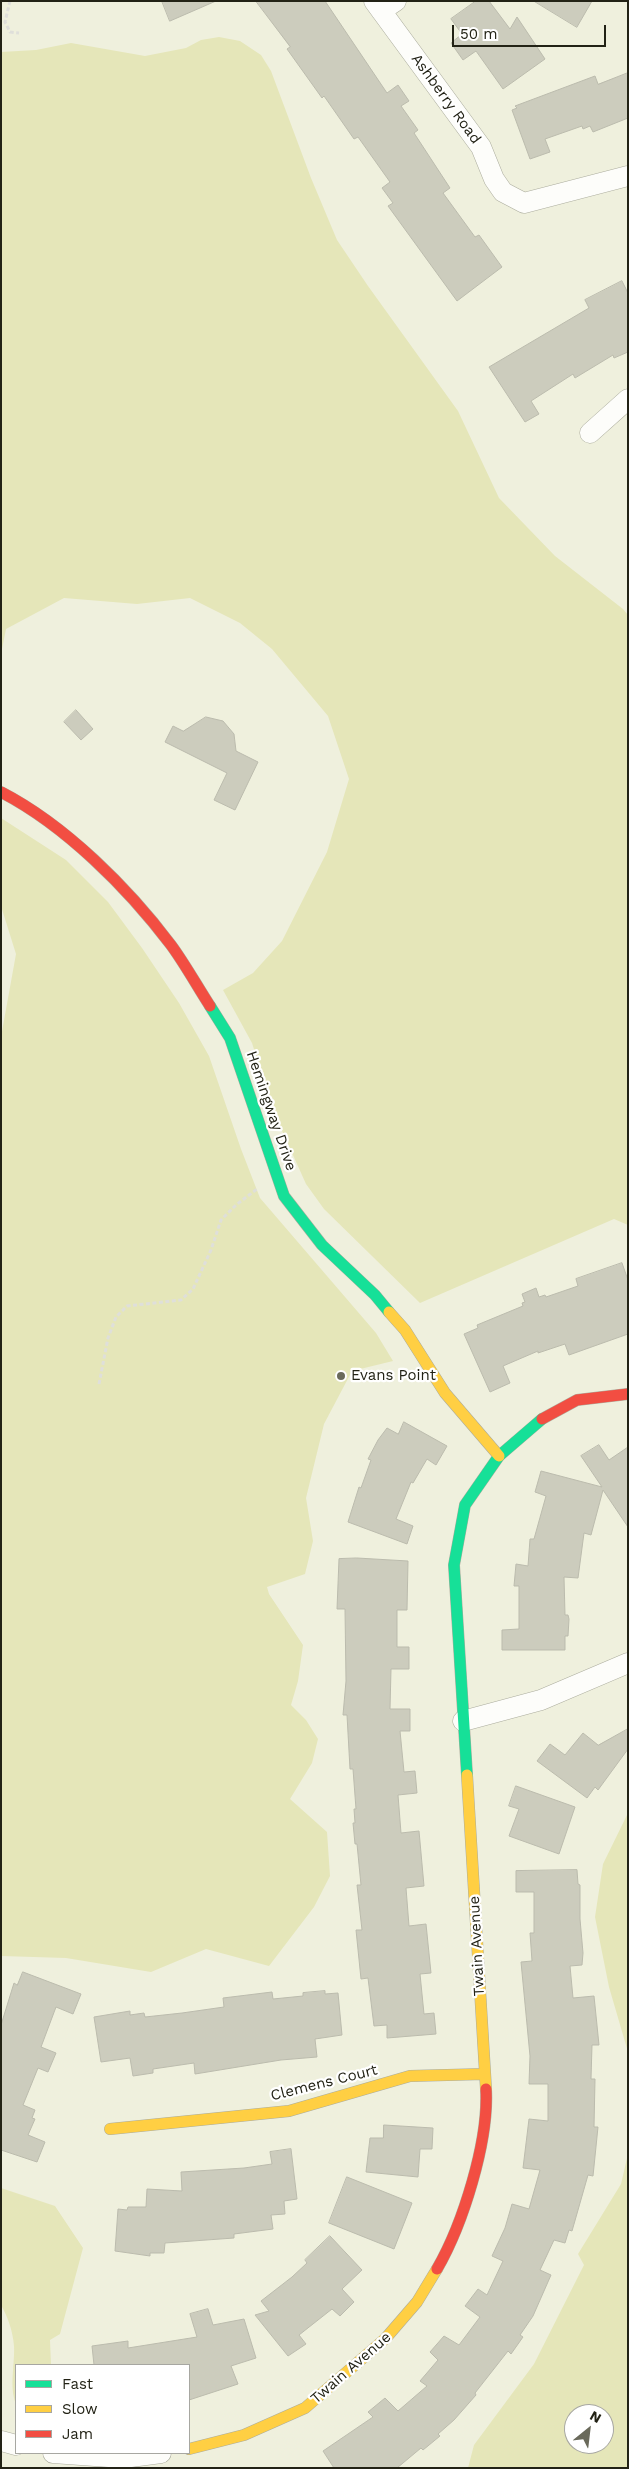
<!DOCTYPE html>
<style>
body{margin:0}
#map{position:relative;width:629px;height:2469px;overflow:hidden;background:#eff0dd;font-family:"Work Sans",sans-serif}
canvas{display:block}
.frame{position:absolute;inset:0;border:2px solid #222215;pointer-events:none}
.legend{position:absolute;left:15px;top:2364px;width:175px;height:90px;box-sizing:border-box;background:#fff;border:1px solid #a7a7a1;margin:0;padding:6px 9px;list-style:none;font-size:15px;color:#222215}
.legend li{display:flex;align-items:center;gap:10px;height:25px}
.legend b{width:25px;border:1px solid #a7a7a1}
.north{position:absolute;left:564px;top:2404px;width:50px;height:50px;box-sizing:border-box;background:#fff;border:1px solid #a7a7a1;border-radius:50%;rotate:29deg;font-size:14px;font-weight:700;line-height:20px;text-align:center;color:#222215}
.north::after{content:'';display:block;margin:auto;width:18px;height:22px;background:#6a6a5b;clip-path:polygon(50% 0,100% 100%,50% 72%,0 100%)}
.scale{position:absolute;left:452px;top:25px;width:154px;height:22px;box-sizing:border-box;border:2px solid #222215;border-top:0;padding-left:6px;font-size:15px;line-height:18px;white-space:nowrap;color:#222215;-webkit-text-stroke:4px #fff;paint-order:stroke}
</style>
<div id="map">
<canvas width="629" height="2469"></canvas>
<div class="frame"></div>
<ul class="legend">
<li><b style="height:6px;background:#16e098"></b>Fast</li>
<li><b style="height:6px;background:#ffcf43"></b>Slow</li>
<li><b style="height:6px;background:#f24e42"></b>Jam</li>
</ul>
<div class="north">N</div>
<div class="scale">50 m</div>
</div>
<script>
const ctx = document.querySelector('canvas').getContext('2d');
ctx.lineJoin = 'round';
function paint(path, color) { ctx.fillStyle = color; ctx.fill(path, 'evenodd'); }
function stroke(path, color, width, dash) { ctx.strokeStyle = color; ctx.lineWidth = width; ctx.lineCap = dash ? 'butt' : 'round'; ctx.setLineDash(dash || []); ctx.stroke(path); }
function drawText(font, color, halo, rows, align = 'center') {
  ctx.font = font + ' "Work Sans",sans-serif'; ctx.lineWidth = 4.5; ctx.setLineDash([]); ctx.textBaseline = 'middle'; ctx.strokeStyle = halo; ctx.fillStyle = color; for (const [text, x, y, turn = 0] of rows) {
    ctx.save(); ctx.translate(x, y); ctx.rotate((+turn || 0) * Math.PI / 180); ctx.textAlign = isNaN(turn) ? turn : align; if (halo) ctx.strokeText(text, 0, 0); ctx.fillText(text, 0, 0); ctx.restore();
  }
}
paint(new Path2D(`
 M 219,37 L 240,41 L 261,55 L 271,71 L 311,178 L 337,240 L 368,286 L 458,411 L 499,498 L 555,556 L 623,609 L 628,615 L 628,1225 L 614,1219 L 420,1303 L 324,1209 L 306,1184 L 275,1115 L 252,1043 L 223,990 L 253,973 L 282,941 L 327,852 L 349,779 L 328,716 L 272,649 L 240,623 L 190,598 L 137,604 L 64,598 L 6,629 L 1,654 L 1,52 L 36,50 L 71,43 L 145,56 L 186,48 L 201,40 Z
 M 1,818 L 66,860 L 108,902 L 142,948 L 179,1003 L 209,1056 L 241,1149 L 260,1198 L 376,1333 L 393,1361 L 352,1371 L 324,1424 L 306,1498 L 313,1541 L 305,1574 L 267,1587 L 269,1594 L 303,1645 L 298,1681 L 291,1705 L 306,1720 L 318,1739 L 312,1763 L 290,1799 L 327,1832 L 330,1876 L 314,1907 L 269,1966 L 206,1949 L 151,1972 L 66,1958 L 1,1956 L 1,1037 L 16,954 L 1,906 Z
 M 628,1813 L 628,2052 L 609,1987 L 595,1917 L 603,1864 Z
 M 628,2154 L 628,2468 L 468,2468 L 474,2445 L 534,2364 L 584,2265 L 578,2254 L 621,2184 ZM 574,2414 L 604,2414 L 604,2444 L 574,2444 Z
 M 1,2188 L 55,2206 L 83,2248 L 60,2334 L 50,2340 L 51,2365 L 16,2365 L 16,2404 C 9,2387 15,2364 14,2346 C 13,2332 8,2317 1,2305 Z`), '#e5e6b9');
const building = new Path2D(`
 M 162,1 L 216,1 L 170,21 Z
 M 256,1 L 325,1 L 387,93 L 398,85 L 409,101 L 401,106 L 418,130 L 414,133 L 450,188 L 443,193 L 475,237 L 479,235 L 502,267 L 457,301 L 388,206 L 393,203 L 382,188 L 390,182 L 358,137 L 354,139 L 324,96 L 322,98 L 287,49 L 290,47 Z
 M 476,1 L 489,1 L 510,29 L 517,17 L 545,59 L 503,89 L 476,51 L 463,60 L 451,43 L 462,34 L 451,19 Z
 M 534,1 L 592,1 L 577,27 Z
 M 628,73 L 628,118 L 593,132 L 590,126 L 583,129 L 582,126 L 545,139 L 550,152 L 530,159 L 512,110 L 517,108 L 515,106 L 595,76 L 598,84 Z
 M 622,281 L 628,293 L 628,352 L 614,358 L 613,355 L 575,378 L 573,374 L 531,401 L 539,414 L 525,422 L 489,367 L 589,308 L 585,300 Z
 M 76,710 L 93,729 L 81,740 L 64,722 Z
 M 206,717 L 223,721 L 234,734 L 236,751 L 258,762 L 235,810 L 214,800 L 227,773 L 165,742 L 173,726 L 183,731 Z
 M 622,1263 L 628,1280 L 628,1334 L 569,1355 L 565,1344 L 538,1353 L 538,1351 L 503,1366 L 510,1383 L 490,1392 L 464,1334 L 478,1328 L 477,1325 L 523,1306 L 522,1303 L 525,1302 L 522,1294 L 536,1288 L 539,1297 L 545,1295 L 546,1297 L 578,1286 L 576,1279 Z
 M 404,1422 L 447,1446 L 436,1465 L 427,1459 L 413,1483 L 411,1482 L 396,1519 L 413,1526 L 407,1544 L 348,1522 L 359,1487 L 361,1488 L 371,1460 L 368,1459 L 378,1440 L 387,1428 L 398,1434 Z
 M 599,1445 L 609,1460 L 628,1447 L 628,1527 L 603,1490 L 591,1535 L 584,1533 L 578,1578 L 564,1577 L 565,1615 L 568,1615 L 569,1619 L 568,1636 L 565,1636 L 565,1650 L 502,1650 L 502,1630 L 519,1629 L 519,1586 L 514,1586 L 516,1564 L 528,1566 L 530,1539 L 534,1539 L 546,1496 L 535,1492 L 541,1471 L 602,1487 L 581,1456 Z
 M 357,1558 L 408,1561 L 407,1610 L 397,1610 L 397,1647 L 409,1647 L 409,1669 L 391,1669 L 390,1709 L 410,1709 L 410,1731 L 400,1731 L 404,1772 L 415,1771 L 417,1793 L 398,1795 L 401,1833 L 419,1831 L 424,1886 L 406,1888 L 409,1926 L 426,1924 L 431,1973 L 420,1974 L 424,2014 L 434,2013 L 436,2034 L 387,2038 L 387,2025 L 374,2026 L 368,1978 L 361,1979 L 356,1930 L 362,1930 L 357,1885 L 361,1885 L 357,1844 L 355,1844 L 353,1823 L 355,1823 L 354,1809 L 356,1809 L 353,1769 L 350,1769 L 347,1715 L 343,1715 L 346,1681 L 345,1609 L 337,1609 L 339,1559 Z
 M 628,1729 L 628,1749 L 598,1790 L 595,1787 L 587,1798 L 537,1761 L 550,1744 L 565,1755 L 583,1733 L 598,1745 Z
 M 516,1786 L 575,1807 L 559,1854 L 509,1836 L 519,1809 L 509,1806 Z
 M 577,1870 L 578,1884 L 580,1885 L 580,1919 L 583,1953 L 582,1965 L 570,1966 L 573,1998 L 594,1996 L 599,2045 L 592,2045 L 591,2079 L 595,2079 L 594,2127 L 598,2127 L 593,2176 L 588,2175 L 572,2231 L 569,2230 L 565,2243 L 554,2240 L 540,2270 L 551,2275 L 533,2316 L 520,2335 L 523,2337 L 511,2354 L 508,2351 L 475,2393 L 476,2395 L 454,2420 L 438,2434 L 440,2436 L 423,2450 L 421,2448 L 397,2468 L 334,2468 L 323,2451 L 373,2417 L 368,2412 L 385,2398 L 398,2411 L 427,2386 L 420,2381 L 438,2360 L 430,2352 L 444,2336 L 459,2345 L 480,2317 L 465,2306 L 478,2289 L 487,2295 L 503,2261 L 492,2256 L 505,2228 L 512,2204 L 529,2209 L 540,2170 L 523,2168 L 529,2119 L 548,2121 L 548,2084 L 529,2084 L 530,2056 L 521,1962 L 532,1961 L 530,1933 L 534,1933 L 534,1892 L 516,1892 L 516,1871 Z
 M 23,1972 L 81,1994 L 73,2014 L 56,2007 L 41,2047 L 56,2053 L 48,2072 L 38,2068 L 23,2105 L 35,2110 L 32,2118 L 35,2119 L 28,2135 L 45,2142 L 37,2162 L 1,2150 L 1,2025 L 14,1983 L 17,1985 Z
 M 325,1991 L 325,1994 L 338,1993 L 342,2035 L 315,2039 L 317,2057 L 281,2060 L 195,2074 L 194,2063 L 153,2069 L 153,2073 L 133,2076 L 130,2058 L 101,2062 L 94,2017 L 130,2011 L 130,2015 L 144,2013 L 145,2017 L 182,2013 L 224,2007 L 223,1998 L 272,1992 L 273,1999 L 303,1996 L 303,1993 Z
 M 384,2125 L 433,2128 L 432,2149 L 420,2149 L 418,2177 L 366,2172 L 370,2138 L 383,2138 Z
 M 291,2149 L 297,2199 L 284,2201 L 285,2214 L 271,2215 L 273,2229 L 234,2234 L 234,2238 L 165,2243 L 164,2253 L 150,2253 L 150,2256 L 115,2251 L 118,2209 L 127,2210 L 128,2207 L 146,2207 L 147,2189 L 182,2191 L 181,2172 L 244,2168 L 272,2164 L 270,2152 Z
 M 347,2177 L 412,2203 L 394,2249 L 329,2223 Z
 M 330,2236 L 362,2270 L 342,2289 L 354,2302 L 340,2316 L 332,2309 L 299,2335 L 306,2344 L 288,2356 L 255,2315 L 269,2311 L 261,2301 L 292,2277 L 307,2263 L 305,2260 Z
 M 208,2309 L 213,2325 L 244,2319 L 256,2358 L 231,2366 L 238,2384 L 189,2400 L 189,2365 L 94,2365 L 92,2346 L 128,2341 L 128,2348 L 197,2337 L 190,2314 Z`);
paint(building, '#ccccbd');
stroke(building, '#bbbbad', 1);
const street = new Path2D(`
 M 374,1 L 481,147 L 494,179 L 503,192 L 524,203 L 628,176
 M 381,11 L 396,1
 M 590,433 L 628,399
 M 463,1721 L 541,1700 L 628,1663
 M 1,2441 L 16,2445
 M 53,2453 L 123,2458 L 161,2453`);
const fast = new Path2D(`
 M 210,1006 L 230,1038 L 284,1196 L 322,1245 L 375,1295 L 389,1312
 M 467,1775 L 454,1565 L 465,1505 L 499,1456 L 542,1419`);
const slow = new Path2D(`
 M 389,1312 L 405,1330 L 445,1393 L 499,1456
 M 467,1775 L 486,2089
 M 110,2129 L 289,2111 L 410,2076 L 484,2074
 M 189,2449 L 244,2435 L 305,2408 L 385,2339 L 417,2302 L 437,2269`);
const jam = new Path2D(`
 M 1,792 C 65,825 128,888 171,945 C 185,964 197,986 210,1006
 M 542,1419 L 577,1400 L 628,1394
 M 437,2269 C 463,2224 489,2141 486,2089`);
stroke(street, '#abac9d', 21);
stroke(fast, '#abac9d', 12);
stroke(slow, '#abac9d', 12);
stroke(jam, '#abac9d', 12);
stroke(new Path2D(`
 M 10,1 L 5,22 L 10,32 L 19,33
 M 99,1384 L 108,1338 L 116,1317 L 127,1306 L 181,1300 L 193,1289 L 211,1250 L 221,1220 L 236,1205 L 257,1189`), '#dfdfda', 3, [4, 2.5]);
stroke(street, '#fdfdfa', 20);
stroke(fast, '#16e098', 11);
stroke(slow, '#ffcf43', 11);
stroke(jam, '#f24e42', 11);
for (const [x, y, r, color] of [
 [341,1376,5,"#6a6a5b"]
]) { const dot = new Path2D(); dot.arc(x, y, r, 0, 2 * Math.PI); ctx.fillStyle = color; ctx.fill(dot); stroke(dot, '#fff', 2); }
drawText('15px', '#222215', '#fff', [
 ["Ashberry Road",446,99,54],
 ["Hemingway Drive",271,1111,71],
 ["Twain Avenue",477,1946,-93],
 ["Clemens Court",324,2083,-14],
 ["Twain Avenue",351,2368,-41]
]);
drawText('15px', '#222215', '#fff', [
 ["Evans Point",351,1376]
], 'left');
</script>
